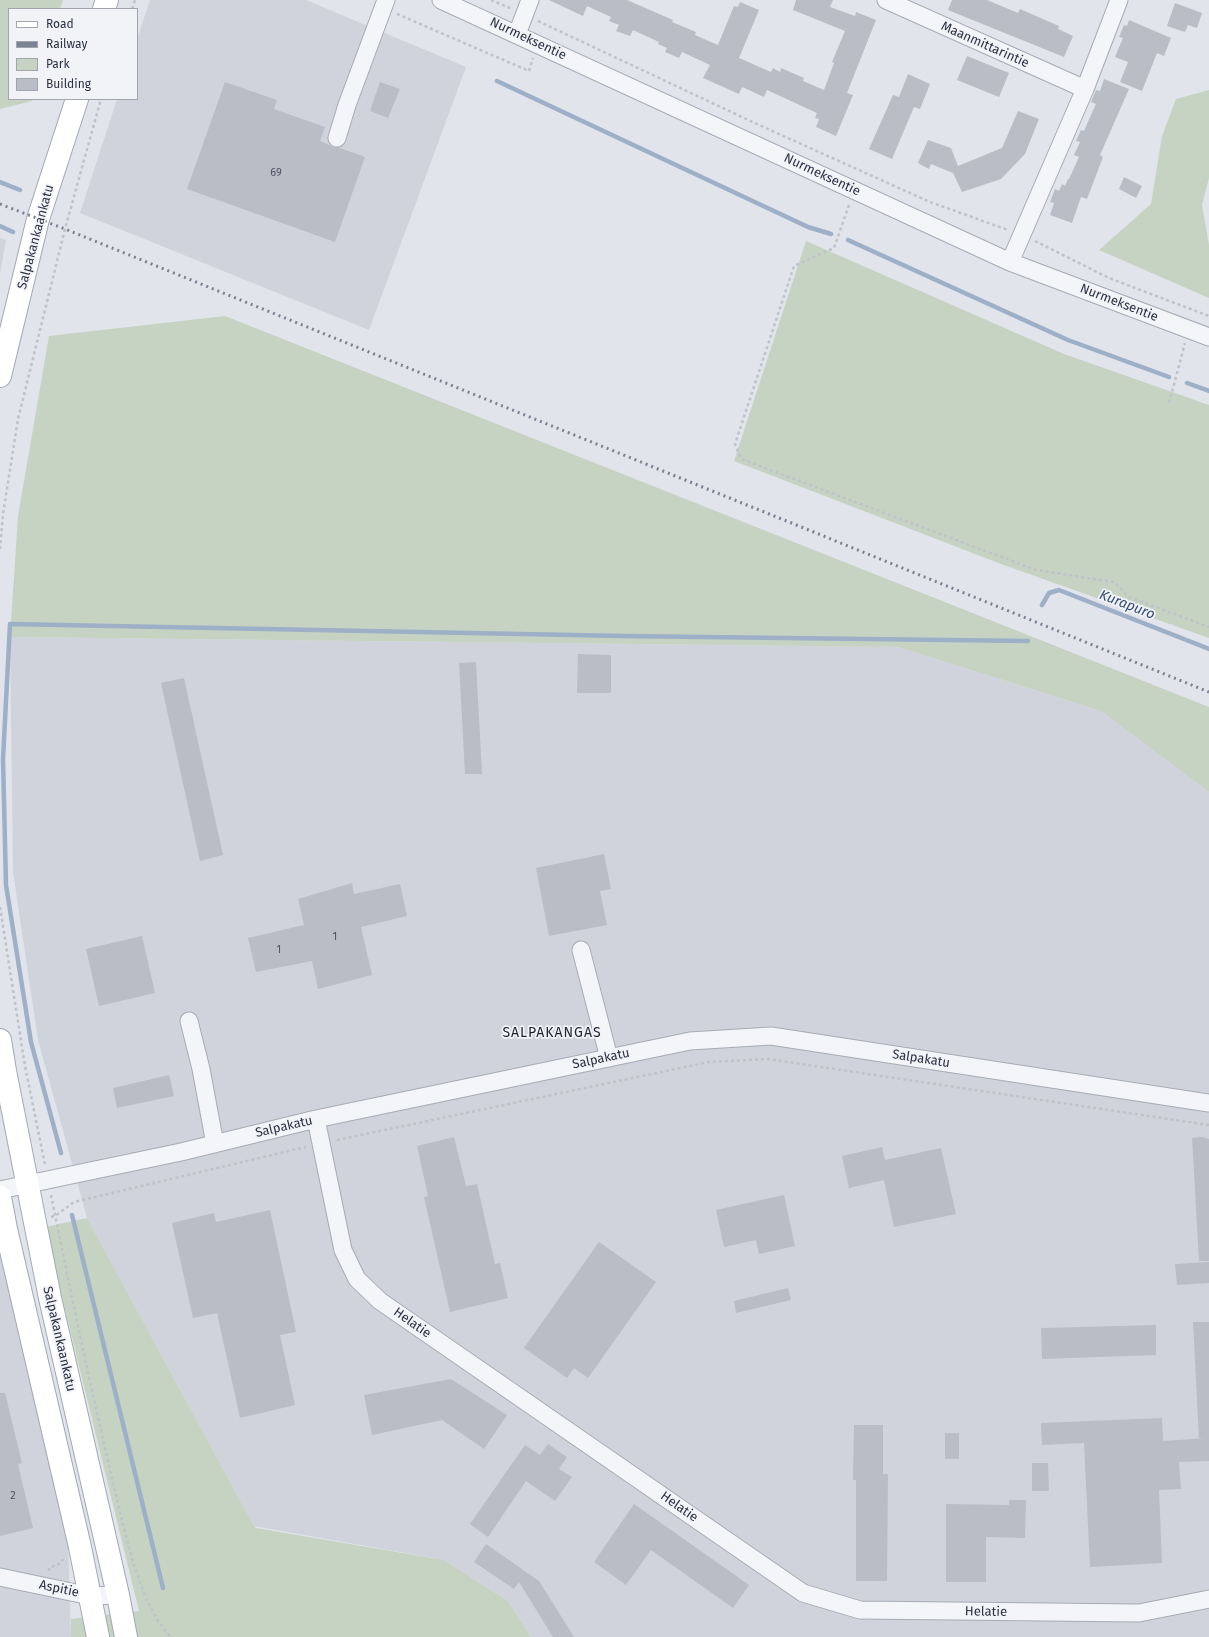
<!DOCTYPE html>
<style>
body{margin:0}
#map{position:relative;width:1209px;height:1637px;overflow:hidden;background:#e1e4ea;font-family:"Fira Sans",sans-serif}
canvas{display:block}
.legend{position:absolute;left:8px;top:8px;width:130px;height:92px;box-sizing:border-box;background:#f1f3f7;border:1px solid #a1a5ae;margin:0;padding:5px 7px;list-style:none;font-size:12px;color:#2a3141}
.legend li{display:flex;align-items:center;gap:8px;height:20px}
.legend b{width:20px;border:1px solid #a1a5ae}
</style>
<div id="map">
<canvas width="1209" height="1637"></canvas>
<ul class="legend">
<li><b style="height:5px;background:#fff"></b>Road</li>
<li><b style="height:5px;background:#7b8293"></b>Railway</li>
<li><b style="height:11px;background:#c6d3c3"></b>Park</li>
<li><b style="height:11px;background:#b9bdc6"></b>Building</li>
</ul>
</div>
<script>
const ctx = document.querySelector('canvas').getContext('2d');
ctx.lineJoin = 'round';
function paint(path, color) { ctx.fillStyle = color; ctx.fill(path, 'evenodd'); }
function stroke(path, color, width, dash) { ctx.strokeStyle = color; ctx.lineWidth = width; ctx.lineCap = dash ? 'butt' : 'round'; ctx.setLineDash(dash || []); ctx.stroke(path); }
function drawText(font, color, halo, rows, align = 'center') {
  ctx.font = font + ' "Fira Sans",sans-serif'; ctx.lineWidth = 3.5; ctx.setLineDash([]); ctx.textBaseline = 'middle'; ctx.strokeStyle = halo; ctx.fillStyle = color; for (const [text, x, y, turn = 0] of rows) {
    ctx.save(); ctx.translate(x, y); ctx.rotate((+turn || 0) * Math.PI / 180); ctx.textAlign = isNaN(turn) ? turn : align; if (halo) ctx.strokeText(text, 0, 0); ctx.fillText(text, 0, 0); ctx.restore();
  }
}
paint(new Path2D(`
 M 150,0 L 306,0 L 466,67 L 369,330 L 80,213 L 117,99 L 137,99 L 137,39 Z
 M 0,238 L 6,240 L 0,274 Z
 M 10,637 L 898,647 L 1101,711 L 1209,792 L 1209,1637 L 531,1637 L 508,1601 L 444,1560 L 254,1526 L 87,1218 L 38,1040 L 13,872 Z
 M 0,1234 L 68,1542 L 71,1637 L 0,1637 Z`), '#d0d3db');
paint(new Path2D(`
 M 0,0 L 63,0 L 60,9 L 9,9 L 9,99 L 33,99 L 32,101 L 0,109 Z
 M 1209,90 L 1209,178 L 1202,205 L 1209,245 L 1209,298 L 1099,250 L 1151,204 L 1162,136 L 1176,99 Z
 M 806,241 L 1064,354 L 1209,405 L 1209,638 L 1001,564 L 734,461 Z
 M 225,316 L 1209,707 L 1209,792 L 1101,711 L 898,647 L 10,637 L 18,516 L 49,336 Z
 M 87,1218 L 254,1526 L 256,1528 L 444,1560 L 508,1601 L 531,1637 L 71,1637 L 71,1619 L 139,1611 L 45,1227 Z`), '#c6d3c3');
stroke(new Path2D(`
 M 497,81 L 808,227 L 831,234
 M 0,182 L 20,190
 M 0,226 L 13,232
 M 848,240 L 1068,340 L 1169,377
 M 1187,383 L 1209,391
 M 1042,605 L 1049,593 L 1059,590 L 1209,649
 M 61,1153 L 31,1042 L 6,885 L 3,759 L 10,624 L 623,636 L 1028,641
 M 72,1215 L 163,1588`), '#9eafc8', 4.5);
paint(new Path2D(`
 M 549,0 L 627,0 L 673,20 L 672,22 L 696,32 L 695,35 L 718,45 L 734,6 L 738,7 L 740,2 L 759,10 L 739,58 L 771,72 L 773,68 L 780,72 L 781,68 L 804,78 L 803,81 L 824,90 L 834,63 L 832,62 L 845,31 L 793,10 L 796,0 L 833,0 L 830,7 L 855,16 L 856,12 L 876,20 L 847,93 L 853,95 L 836,136 L 816,127 L 819,119 L 815,118 L 817,113 L 767,90 L 764,97 L 742,87 L 739,94 L 703,78 L 710,65 L 682,52 L 679,58 L 665,52 L 667,48 L 658,44 L 659,42 L 633,30 L 630,36 L 616,31 L 619,25 L 609,21 L 611,17 L 587,6 L 583,16 Z
 M 952,0 L 987,0 L 1018,13 L 1020,9 L 1059,26 L 1058,29 L 1073,36 L 1064,57 L 948,10 Z
 M 1175,3 L 1202,13 L 1197,28 L 1188,25 L 1185,32 L 1167,26 Z
 M 1129,20 L 1171,38 L 1164,56 L 1157,53 L 1142,91 L 1120,82 L 1128,62 L 1115,57 L 1123,38 L 1119,37 L 1124,25 L 1127,26 Z
 M 967,56 L 1009,73 L 999,97 L 957,80 Z
 M 908,74 L 930,84 L 920,109 L 914,107 L 892,159 L 869,149 L 893,95 L 899,97 Z
 M 1104,79 L 1129,89 L 1100,155 L 1103,157 L 1087,199 L 1081,197 L 1072,223 L 1050,215 L 1054,203 L 1050,202 L 1055,189 L 1059,191 L 1062,184 L 1065,186 L 1068,179 L 1069,179 L 1079,157 L 1074,155 L 1080,142 L 1076,141 L 1081,130 L 1084,131 L 1091,115 L 1096,104 L 1091,102 L 1096,90 L 1100,91 Z
 M 225,82 L 277,100 L 274,109 L 325,127 L 320,141 L 334,147 L 340,148 L 365,157 L 335,242 L 187,189 Z
 M 380,82 L 400,89 L 388,118 L 370,111 Z
 M 1018,111 L 1039,119 L 1025,154 L 1001,179 L 962,192 L 953,173 L 931,164 L 929,169 L 918,163 L 928,140 L 951,148 L 958,166 L 1002,148 Z
 M 1124,177 L 1142,186 L 1136,198 L 1119,189 Z
 M 578,654 L 611,655 L 611,693 L 577,693 Z
 M 476,662 L 482,774 L 465,774 L 459,663 Z
 M 184,678 L 223,855 L 200,861 L 161,683 Z
 M 604,854 L 611,889 L 600,891 L 607,925 L 549,936 L 536,868 Z
 M 352,883 L 354,894 L 400,884 L 407,916 L 361,927 L 372,975 L 318,989 L 312,961 L 256,972 L 248,938 L 304,925 L 298,899 Z
 M 142,936 L 155,993 L 99,1006 L 86,949 Z
 M 169,1075 L 174,1096 L 117,1108 L 113,1088 Z
 M 454,1137 L 466,1186 L 477,1184 L 495,1264 L 500,1263 L 508,1298 L 450,1312 L 424,1197 L 428,1196 L 417,1146 Z
 M 1202,1137 L 1209,1139 L 1209,1261 L 1199,1261 L 1192,1138 Z
 M 882,1147 L 885,1160 L 941,1148 L 956,1214 L 894,1227 L 884,1180 L 849,1188 L 842,1156 Z
 M 784,1195 L 795,1246 L 759,1254 L 756,1240 L 724,1247 L 716,1210 Z
 M 270,1210 L 296,1332 L 280,1335 L 295,1405 L 240,1418 L 217,1313 L 193,1318 L 172,1223 L 214,1213 L 216,1222 Z
 M 599,1242 L 656,1282 L 588,1378 L 574,1368 L 567,1378 L 524,1348 Z
 M 1209,1262 L 1209,1283 L 1177,1285 L 1175,1264 Z
 M 788,1288 L 791,1300 L 736,1313 L 734,1301 Z
 M 1193,1322 L 1209,1322 L 1209,1461 L 1179,1462 L 1181,1489 L 1159,1490 L 1162,1563 L 1090,1567 L 1084,1443 L 1042,1445 L 1041,1423 L 1162,1418 L 1163,1441 L 1208,1438 L 1199,1439 Z
 M 1156,1325 L 1156,1355 L 1042,1359 L 1041,1328 Z
 M 451,1379 L 507,1415 L 484,1449 L 442,1420 L 372,1435 L 364,1395 Z
 M 0,1393 L 5,1393 L 22,1463 L 18,1464 L 33,1528 L 0,1536 Z
 M 854,1425 L 883,1425 L 883,1474 L 888,1474 L 887,1581 L 856,1581 L 856,1480 L 853,1480 Z
 M 945,1433 L 959,1433 L 959,1459 L 945,1459 Z
 M 548,1444 L 567,1457 L 559,1469 L 572,1477 L 555,1501 L 526,1481 L 488,1537 L 470,1524 L 525,1445 L 540,1455 Z
 M 1032,1463 L 1048,1463 L 1049,1491 L 1032,1491 Z
 M 1009,1500 L 1026,1500 L 1025,1538 L 986,1537 L 986,1582 L 946,1582 L 946,1504 L 1009,1505 Z
 M 634,1504 L 749,1585 L 733,1608 L 651,1550 L 626,1585 L 594,1562 Z
 M 486,1544 L 539,1581 L 574,1637 L 553,1637 L 519,1582 L 514,1589 L 474,1562 Z`), '#b9bdc6');
const minor = new Path2D(`
 M 441,0 L 1010,262 L 1209,337
 M 886,0 L 1085,89
 M 517,34 L 530,0
 M 337,138 L 347,105 L 386,0
 M 1010,262 L 1085,89 L 1119,0
 M 581,950 L 609,1058
 M 189,1021 L 201,1069 L 215,1144
 M 316,1119 L 343,1250 L 357,1279 L 380,1301 L 803,1593 L 860,1610 L 1139,1613 L 1209,1599
 M 0,1190 L 181,1152 L 316,1119 L 690,1041 L 771,1036 L 1209,1103
 M 0,1577 L 90,1596 L 118,1595`);
const major = new Path2D(`
 M 104,9 L 107,0
 M 0,376 L 38,219 L 77,99
 M 0,1040 L 5,1071 L 50,1298 L 118,1595 L 126,1637
 M 0,1197 L 6,1229 L 80,1547 L 98,1637`);
stroke(minor, '#a6abb4', 19);
stroke(major, '#a1a8b5', 24);
stroke(new Path2D(`
 M 491,0 L 510,8
 M 132,9 L 135,0
 M 397,14 L 529,71 L 533,58
 M 538,21 L 759,125 L 930,202 L 1008,230
 M 849,205 L 834,248 L 794,266 L 735,444 L 741,459 L 1036,570 L 1114,582 L 1129,597 L 1209,627
 M 1035,241 L 1109,278 L 1209,316
 M 1169,403 L 1185,343
 M 0,549 L 3,514 L 18,419 L 65,229 L 101,99
 M 0,907 L 25,1066 L 45,1165
 M 337,1140 L 709,1062 L 768,1059 L 1209,1125
 M 51,1195 C 70,1288 89,1381 111,1474 C 122,1518 138,1605 171,1637
 M 51,1217 L 55,1216 L 74,1202 L 306,1147
 M 49,1571 L 49,1568 L 61,1563 L 63,1559`), '#bfc2c8', 2.5, [3, 3]);
stroke(minor, '#f4f5f8', 17);
stroke(major, '#fff', 22);
stroke(new Path2D(`
 M 0,204 L 65,229 L 1209,692`), '#7b8293', 3, [2, 4]);
drawText('11px', '#4e5462', null, [
 ["69",276,173],
 ["1",335,937],
 ["1",279,950],
 ["2",13,1496]
]);
drawText('13px', '#2a3141', '#f1f3f7', [
 ["Nurmeksentie",528,39,25],
 ["Maanmittarintie",985,45,24],
 ["Nurmeksentie",822,175,25],
 ["Salpakankaankatu",36,237,-75],
 ["Nurmeksentie",1119,303,21],
 ["Salpakatu",601,1059,-12],
 ["Salpakatu",921,1059,9],
 ["Salpakatu",284,1127,-13],
 ["Helatie",412,1323,35],
 ["Salpakankaankatu",59,1339,77],
 ["Helatie",679,1507,35],
 ["Aspitie",59,1589,12],
 ["Helatie",986,1612,1]
]);
drawText('italic 14px', '#354d74', '#f1f3f7', [
 ["Kurapuro",1127,605,21]
]);
ctx.letterSpacing = '1px';
drawText('14px', '#1c2232', '#f1f3f7', [
 ["SALPAKANGAS",552,1033]
]);
ctx.letterSpacing = '0px';
</script>
